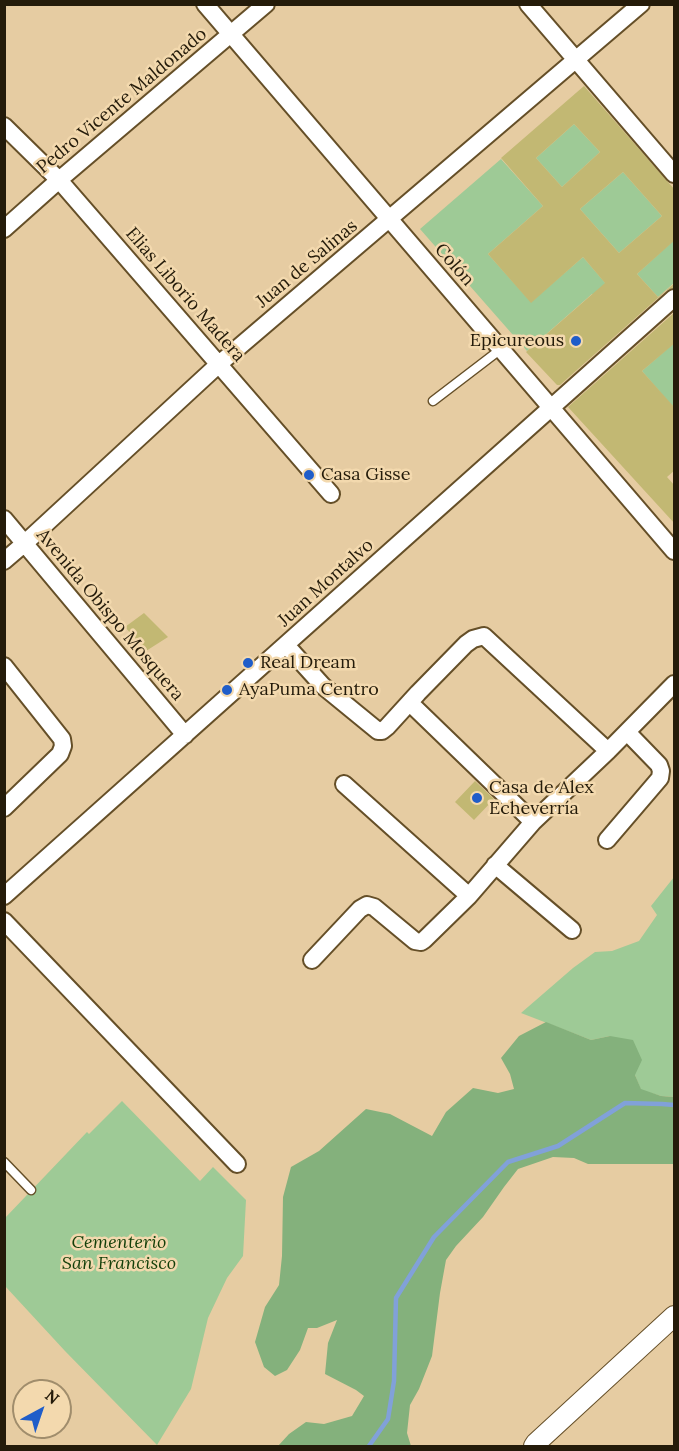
<!DOCTYPE html>
<meta charset="utf-8">
<style>
body{margin:0}
#map{position:relative;width:679px;height:1451px;overflow:hidden;background:#e6cca2;font-family:Lora,serif}
canvas{display:block}
.frame{position:absolute;inset:0;border:6px solid #241b0a;pointer-events:none}
.north{position:absolute;left:12px;top:1379px;width:60px;height:60px;box-sizing:border-box;background:#f3d9ae;border:2px solid #a08d6c;border-radius:50%;rotate:40deg;font-size:16px;font-weight:700;line-height:24px;text-align:center;color:#241b0a}
.north::after{content:'';display:block;margin:auto;width:21px;height:27px;background:#1f5dc9;clip-path:polygon(50% 0,100% 100%,50% 72%,0 100%)}
</style>
<div id="map">
<canvas width="679" height="1451"></canvas>
<div class="frame"></div>
<div class="north">N</div>
</div>
<script>
const ctx = document.querySelector('canvas').getContext('2d');
ctx.lineJoin = 'round';
function paint(path, color) { ctx.fillStyle = color; ctx.fill(path, 'evenodd'); }
function stroke(path, color, width, dash) { ctx.strokeStyle = color; ctx.lineWidth = width; ctx.lineCap = dash ? 'butt' : 'round'; ctx.setLineDash(dash || []); ctx.stroke(path); }
function drawText(font, color, halo, rows, align = 'center') {
  ctx.font = font + ' Lora,serif'; ctx.lineWidth = 5; ctx.setLineDash([]); ctx.textBaseline = 'middle'; ctx.strokeStyle = halo; ctx.fillStyle = color; for (const [text, x, y, turn = 0] of rows) {
    ctx.save(); ctx.translate(x, y); ctx.rotate((+turn || 0) * Math.PI / 180); ctx.textAlign = isNaN(turn) ? turn : align; if (halo) ctx.strokeText(text, 0, 0); ctx.fillText(text, 0, 0); ctx.restore();
  }
}
paint(new Path2D(`
 M 574,124 L 600,152 L 562,187 L 536,158 Z
 M 501,159 L 543,206 L 488,254 L 531,302 L 583,257 L 619,299 L 592,294 L 527,351 L 420,229 Z
 M 623,172 L 662,216 L 619,253 L 580,209 Z
 M 674,240 L 674,283 L 658,297 L 637,274 Z
 M 674,343 L 674,408 L 642,371 Z
 M 674,877 L 674,1097 L 661,1096 L 641,1090 L 635,1075 L 610,1036 L 591,1040 L 521,1013 L 573,968 L 595,952 L 612,951 L 639,941 L 657,915 L 651,906 Z
 M 122,1101 L 200,1181 L 213,1167 L 246,1200 L 243,1256 L 227,1278 L 208,1318 L 191,1389 L 157,1445 L 65,1351 L 5,1286 L 5,1218 L 87,1132 L 89,1134 Z`), '#9eca96');
paint(new Path2D(`
 M 546,1022 L 591,1040 L 610,1036 L 633,1040 L 642,1060 L 635,1075 L 641,1089 L 661,1096 L 674,1097 L 674,1164 L 588,1164 L 574,1158 L 553,1157 L 518,1169 L 504,1187 L 483,1217 L 456,1246 L 446,1260 L 440,1293 L 432,1356 L 419,1389 L 410,1405 L 407,1433 L 411,1446 L 278,1446 L 289,1434 L 306,1422 L 324,1424 L 352,1416 L 364,1396 L 356,1390 L 325,1374 L 328,1343 L 337,1320 L 317,1328 L 308,1328 L 300,1350 L 287,1370 L 275,1376 L 264,1367 L 255,1342 L 265,1307 L 279,1285 L 282,1256 L 283,1197 L 291,1167 L 319,1151 L 366,1109 L 390,1114 L 432,1136 L 446,1112 L 473,1088 L 498,1093 L 514,1089 L 510,1074 L 501,1058 L 519,1036 Z`), '#84b17c');
stroke(new Path2D(`
 M 369,1446 L 388,1419 L 394,1381 L 396,1298 L 434,1237 L 508,1162 L 558,1146 L 625,1103 L 662,1104 L 674,1105`), '#81a1d9', 4.5);
paint(new Path2D(`
 M 584,86 L 675,190 L 675,240 L 637,274 L 658,297 L 675,283 L 675,288 L 667,290 L 560,385 L 557,385 L 526,352 L 605,283 L 583,257 L 531,303 L 488,254 L 543,206 L 501,158 ZM 574,124 L 600,152 L 562,187 L 536,158 ZM 623,172 L 662,216 L 619,253 L 580,209 Z
 M 675,312 L 675,343 L 642,371 L 675,408 L 675,470 L 667,477 L 675,486 L 675,524 L 568,407 Z
 M 144,613 L 168,637 L 146,651 L 125,627 Z
 M 475,781 L 494,799 L 474,820 L 455,802 Z`), '#c2b873');
const service = new Path2D(`
 M 433,401 L 501,349
 M 4,1162 L 31,1190`);
const minor = new Path2D(`
 M 205,4 L 674,551
 M 528,4 L 674,174
 M 4,126 L 59,180 L 331,494
 M 4,229 L 59,180 L 266,4
 M 4,519 L 185,735
 M 4,561 L 25,543 L 219,364 L 641,4
 M 286,645 L 323,686 L 378,731 L 382,731 L 387,727 L 418,693 L 466,644 L 473,639 L 484,636 L 608,751
 M 4,666 L 62,739 L 63,746 L 60,754 L 4,808
 M 410,703 L 533,822
 M 344,784 L 469,896
 M 607,840 L 660,778 L 661,771 L 659,765 L 627,732
 M 495,865 L 572,930
 M 4,896 L 674,298
 M 4,921 L 237,1164
 M 312,960 L 360,909 L 367,905 L 374,907 L 415,941 L 421,942 L 424,940 L 469,896 L 533,822 L 608,751 L 674,684`);
const tertiary = new Path2D(`
 M 534,1446 L 536,1443 L 674,1316`);
stroke(service, '#654f28', 11);
stroke(minor, '#654f28', 20);
stroke(tertiary, '#654f28', 22);
stroke(service, '#fff', 8);
stroke(minor, '#fff', 16);
stroke(tertiary, '#fff', 20);
for (const [x, y, r, color] of [
 [576,341,6,"#1f5dc9"],
 [309,475,6,"#1f5dc9"],
 [248,663,6,"#1f5dc9"],
 [227,690,6,"#1f5dc9"],
 [477,798,6,"#1f5dc9"]
]) { const dot = new Path2D(); dot.arc(x, y, r, 0, 2 * Math.PI); ctx.fillStyle = color; ctx.fill(dot); stroke(dot, '#f3d9ae', 2); }
drawText('18px', '#241b0a', '#f3d9ae', [
 ["Pedro Vicente Maldonado",122,101,-40],
 ["Juan de Salinas",307,264,-40],
 ["Colón",454,265,49],
 ["Elias Liborio Madera",185,295,49],
 ["Juan Montalvo",326,583,-42],
 ["Avenida Obispo Mosquera",110,615,50]
]);
drawText('18px', '#241b0a', '#f3d9ae', [
 ["Epicureous",564,341,"right"],
 ["Casa Gisse",321,475],
 ["Real Dream",260,663],
 ["AyaPuma Centro",239,690],
 ["Casa de Alex",489,788],
 ["Echeverría",489,809]
], 'left');
drawText('italic 18px', '#123f09', '#f3d9ae', [
 ["Cementerio",119,1243],
 ["San Francisco",119,1264]
]);
</script>
